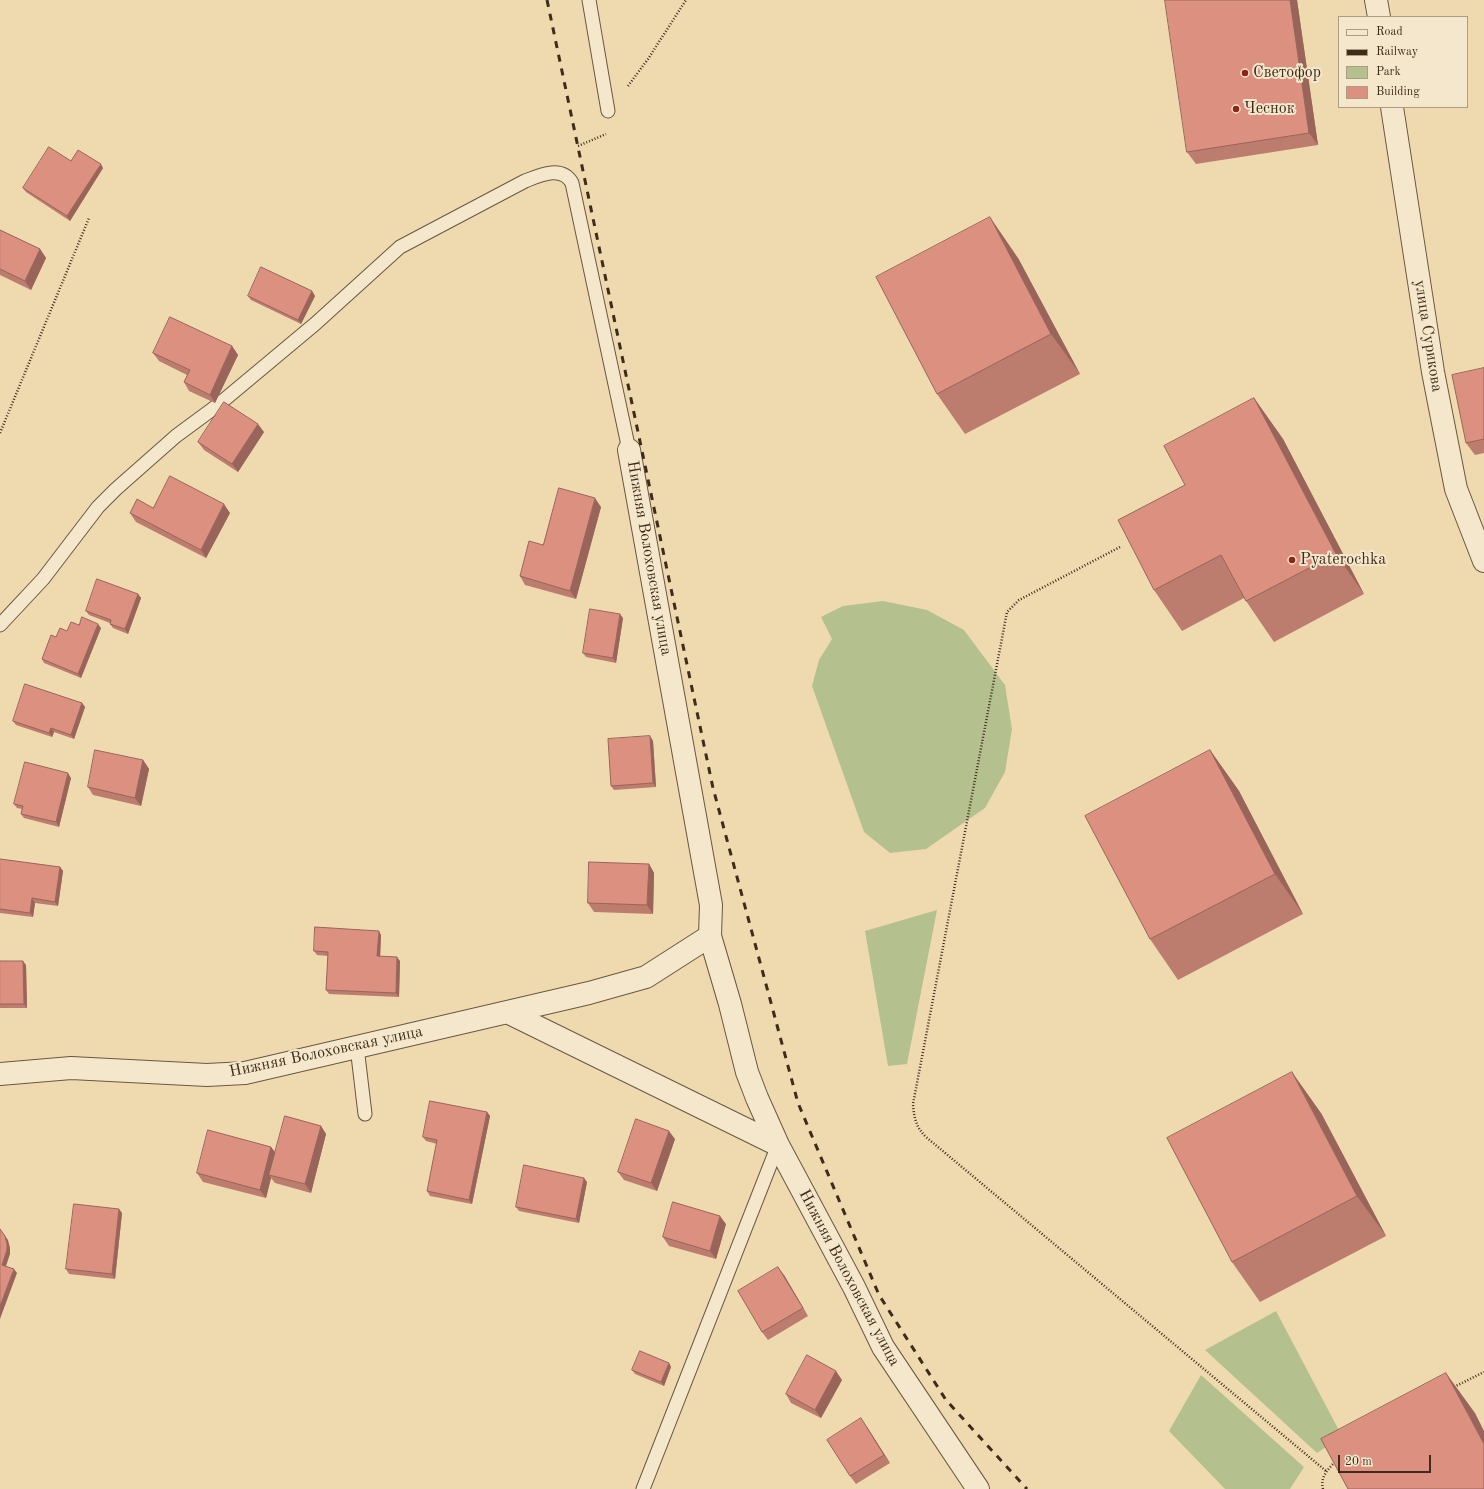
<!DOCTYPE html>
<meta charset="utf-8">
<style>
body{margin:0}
#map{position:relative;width:1484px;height:1489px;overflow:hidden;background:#efdab0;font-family:"Old Standard TT",serif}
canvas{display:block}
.legend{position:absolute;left:1338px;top:16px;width:130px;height:92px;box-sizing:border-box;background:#f5e7cc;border:1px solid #ac9c85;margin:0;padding:5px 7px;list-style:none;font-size:12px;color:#3e2b1a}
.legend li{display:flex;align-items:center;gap:8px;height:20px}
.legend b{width:20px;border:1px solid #ac9c85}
.scale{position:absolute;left:1338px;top:1455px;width:93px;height:18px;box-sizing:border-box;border:2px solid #3e2b1a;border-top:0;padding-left:5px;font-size:12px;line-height:14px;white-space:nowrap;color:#3e2b1a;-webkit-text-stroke:3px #f5e7cc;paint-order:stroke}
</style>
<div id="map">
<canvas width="1484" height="1489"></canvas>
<ul class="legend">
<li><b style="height:5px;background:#f5e7cc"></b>Road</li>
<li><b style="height:5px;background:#3e2b1a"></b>Railway</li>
<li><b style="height:11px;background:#b4c18f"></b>Park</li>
<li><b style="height:11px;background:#db9080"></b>Building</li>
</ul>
<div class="scale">20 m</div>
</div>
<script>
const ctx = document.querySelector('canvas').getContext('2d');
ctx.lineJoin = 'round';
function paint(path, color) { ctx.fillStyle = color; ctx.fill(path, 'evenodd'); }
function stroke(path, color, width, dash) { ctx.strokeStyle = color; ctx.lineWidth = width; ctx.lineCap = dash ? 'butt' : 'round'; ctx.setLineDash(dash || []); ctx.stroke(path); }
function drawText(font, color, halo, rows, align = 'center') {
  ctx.font = font + ' "Old Standard TT",serif'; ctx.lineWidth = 4; ctx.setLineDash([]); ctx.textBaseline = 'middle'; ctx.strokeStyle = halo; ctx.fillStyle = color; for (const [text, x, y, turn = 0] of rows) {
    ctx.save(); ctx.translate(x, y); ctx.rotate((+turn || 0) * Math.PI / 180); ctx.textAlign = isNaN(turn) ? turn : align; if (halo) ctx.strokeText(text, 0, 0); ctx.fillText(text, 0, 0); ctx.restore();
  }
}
paint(new Path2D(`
 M 883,601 L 927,610 L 964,630 L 1005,685 L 1012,729 L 1005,772 L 985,808 L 926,849 L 890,853 L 864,832 L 812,686 L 819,660 L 832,639 L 821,617 L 843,606 Z
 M 937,910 L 907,1064 L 888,1066 L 865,931 Z
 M 1276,1311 L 1342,1436 L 1317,1453 L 1205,1350 Z
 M 1201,1375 L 1304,1467 L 1290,1489 L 1225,1489 L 1169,1431 Z`), '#b4c18f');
const lane = new Path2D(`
 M 589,0 L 608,111
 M 0,625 L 43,579 L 98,507 L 116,489 L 176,436 L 218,405 L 315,324 L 400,247 L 525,181 C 540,175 562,165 572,183 L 629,450
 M 357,1047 L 365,1114
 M 643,1489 L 778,1145`);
const street = new Path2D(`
 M 1376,0 L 1379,17
 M 1392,107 L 1433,372 L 1456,489 L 1484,561
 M 629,450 L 711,905 L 710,936 L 730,1004 L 747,1072 L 757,1098 L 778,1145 L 854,1287 L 883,1347 L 978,1489
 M 507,1012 L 778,1145
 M 0,1074 L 71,1068 L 207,1075 L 245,1073 L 589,993 L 646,977 L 710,936`);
stroke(lane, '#6a5740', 15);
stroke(street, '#6a5740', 24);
stroke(new Path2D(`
 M 628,86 L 648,59 L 686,0
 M 578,146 L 606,134
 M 0,433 L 89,218
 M 1120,547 L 1019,600 L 1007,612 L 913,1104 C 914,1118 916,1127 926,1137 L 1326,1471
 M 1454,1387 L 1484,1372
 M 1323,1489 C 1320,1477 1328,1469 1336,1461`), '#3e2b1a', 2.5, [1, 2]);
stroke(lane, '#f5e7cc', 13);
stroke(street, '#f5e7cc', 22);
stroke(new Path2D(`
 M 547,0 L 713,788 L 798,1103 L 879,1295 L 946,1400 L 1027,1489`), '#3e2b1a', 3, [7, 7]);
paint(new Path2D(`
 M 1297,0 L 1318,145 L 1196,164 L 1187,152 Z
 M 71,161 L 103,168 L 70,221 L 26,192 L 23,188 Z
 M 0,230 L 40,249 L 46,258 L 31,290 L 0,275 Z
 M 1018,258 L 1080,374 L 965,434 L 937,394 Z
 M 312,291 L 315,296 L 301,324 L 251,300 L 248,296 Z
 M 232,346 L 238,355 L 215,403 L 189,391 L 184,382 L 187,375 L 159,361 L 153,353 Z
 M 1484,368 L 1484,453 L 1475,455 L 1466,443 Z
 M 1254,398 L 1283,439 L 1364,594 L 1274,642 L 1244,598 L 1182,631 L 1154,590 L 1185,485 Z
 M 264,432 L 238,472 L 204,450 L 198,442 Z
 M 601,507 L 576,599 L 525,585 L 520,576 L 543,545 Z
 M 153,508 L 230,513 L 206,558 L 136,522 L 130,513 Z
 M 138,594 L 141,598 L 128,634 L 113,628 L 110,624 L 110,623 L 89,615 L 86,611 Z
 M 623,618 L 616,663 L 586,657 L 583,653 Z
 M 79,625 L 101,628 L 81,678 L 44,663 L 42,659 L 67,631 Z
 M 82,703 L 85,707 L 74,739 L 54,732 L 52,737 L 16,725 L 13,721 Z
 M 650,736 L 653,741 L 656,787 L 614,790 L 611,786 Z
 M 1210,750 L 1239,791 L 1303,914 L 1178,980 L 1150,939 Z
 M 143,760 L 149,769 L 141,806 L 93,795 L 88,787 Z
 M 71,778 L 59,827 L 24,818 L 21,814 L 22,809 L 17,808 L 14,804 Z
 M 0,859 L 60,867 L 63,871 L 58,906 L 35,903 L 33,917 L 0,913 Z
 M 649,864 L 654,873 L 653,914 L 594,912 L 588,903 Z
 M 381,935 L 380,956 L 400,961 L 399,997 L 329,994 L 326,990 L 328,956 L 317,955 L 314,951 Z
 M 0,961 L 26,965 L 27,1008 L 0,1008 Z
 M 487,1112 L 490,1116 L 472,1204 L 430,1196 L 427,1191 L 437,1144 L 426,1141 L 423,1137 Z
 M 1321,1113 L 1386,1236 L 1260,1302 L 1232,1262 Z
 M 321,1126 L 326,1134 L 311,1193 L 275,1183 L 271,1178 L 266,1198 L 203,1182 L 197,1173 L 271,1147 L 275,1152 Z
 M 675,1139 L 657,1191 L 624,1180 L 618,1172 Z
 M 587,1182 L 579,1223 L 519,1211 L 516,1207 Z
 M 122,1213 L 115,1279 L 69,1274 L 66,1269 Z
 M 726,1224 L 716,1259 L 669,1246 L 663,1237 Z
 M 784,1275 L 808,1316 L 768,1340 L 762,1332 Z
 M 669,1363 L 671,1367 L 664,1386 L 635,1374 L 632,1370 Z
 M 842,1380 L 821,1418 L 791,1403 L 786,1394 Z
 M 867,1427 L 890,1463 L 856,1484 L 850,1476 Z`), '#bc7c6e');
paint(new Path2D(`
 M 1290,0 L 1297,0 L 1318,145 L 1309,133 Z
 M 101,164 L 103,168 L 70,221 L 67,216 Z
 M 990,217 L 1018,258 L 1080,374 L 1051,334 Z
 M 40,249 L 46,258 L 31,290 L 25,281 Z
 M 312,291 L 315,296 L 301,324 L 298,320 Z
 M 232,346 L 238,355 L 215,403 L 210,395 Z
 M 1254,398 L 1283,439 L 1364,594 L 1336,554 Z
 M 258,424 L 264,432 L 238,472 L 232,464 Z
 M 595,498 L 601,507 L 576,599 L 570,591 Z
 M 224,504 L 230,513 L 206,558 L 201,550 Z
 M 138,594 L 141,598 L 128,634 L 125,629 Z
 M 620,614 L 623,618 L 616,663 L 613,658 Z
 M 98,624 L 101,628 L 81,678 L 78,674 Z
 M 82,703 L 85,707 L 74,739 L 71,735 Z
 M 51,728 L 54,732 L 52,737 L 49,733 Z
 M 650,736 L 653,741 L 656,787 L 653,783 Z
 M 1210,750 L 1239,791 L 1303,914 L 1275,874 Z
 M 143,760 L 149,769 L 141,806 L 135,798 Z
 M 68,773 L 71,778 L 59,827 L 56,822 Z
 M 649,864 L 654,873 L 653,914 L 647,905 Z
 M 60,867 L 63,871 L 58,906 L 55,902 Z
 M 32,898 L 35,903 L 33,917 L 30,913 Z
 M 379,931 L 381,935 L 380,960 L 377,956 Z
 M 397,957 L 400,961 L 399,997 L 396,993 Z
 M 23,961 L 26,965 L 27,1008 L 24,1004 Z
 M 1292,1072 L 1321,1113 L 1386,1236 L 1357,1196 Z
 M 487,1112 L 490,1116 L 472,1204 L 469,1200 Z
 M 321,1126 L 326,1134 L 311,1193 L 305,1184 Z
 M 669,1131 L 675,1139 L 657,1191 L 651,1183 Z
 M 271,1147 L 277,1155 L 269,1175 L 271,1178 L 266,1198 L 260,1190 Z
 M 584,1178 L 587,1182 L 579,1223 L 576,1219 Z
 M 119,1209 L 122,1213 L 115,1279 L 112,1274 Z
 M 720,1216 L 726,1224 L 716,1259 L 710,1251 Z
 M 5,1236 L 8,1240 L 10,1248 L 10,1254 L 5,1269 L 2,1265 Z
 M 778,1267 L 784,1275 L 808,1316 L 803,1308 Z
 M 14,1269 L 17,1273 L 0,1319 L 0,1306 Z
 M 669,1363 L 671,1367 L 664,1386 L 661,1382 Z
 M 836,1371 L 842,1380 L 821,1418 L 815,1410 Z
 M 1446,1373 L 1475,1413 L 1484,1431 L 1484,1444 Z
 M 861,1418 L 867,1427 L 890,1463 L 884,1455 Z`), '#99655a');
const building = new Path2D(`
 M 1165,0 L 1290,0 L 1309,133 L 1187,152 Z
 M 49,147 L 71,161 L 78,150 L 101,164 L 67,216 L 23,188 Z
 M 990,217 L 1051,334 L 937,394 L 876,277 Z
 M 0,230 L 40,249 L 25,281 L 0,269 Z
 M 261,267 L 312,291 L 298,320 L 248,296 Z
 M 170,317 L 232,346 L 210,395 L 184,382 L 190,370 L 153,353 Z
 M 1484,368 L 1484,439 L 1466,443 L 1452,375 Z
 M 1254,398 L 1336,554 L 1246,601 L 1221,555 L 1154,590 L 1118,520 L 1185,485 L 1164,446 Z
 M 224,402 L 258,424 L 232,464 L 198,442 Z
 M 170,476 L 224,504 L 201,550 L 130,513 L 137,499 L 153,508 Z
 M 559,488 L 595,498 L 570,591 L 520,576 L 529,541 L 543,545 Z
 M 97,579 L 138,594 L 125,629 L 110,624 L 111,620 L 86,611 Z
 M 590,609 L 620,614 L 613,658 L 583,653 Z
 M 82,617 L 98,624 L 78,674 L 42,659 L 51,635 L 56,637 L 60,628 L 67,631 L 71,622 L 79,625 Z
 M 25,684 L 82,703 L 71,735 L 51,728 L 49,733 L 13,721 Z
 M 650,736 L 653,783 L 611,786 L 608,739 Z
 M 95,750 L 143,760 L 135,798 L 88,787 Z
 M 1210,750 L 1275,874 L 1150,939 L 1085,816 Z
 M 25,762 L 68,773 L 56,822 L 21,814 L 23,806 L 14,804 Z
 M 0,859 L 60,867 L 55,902 L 32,898 L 30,913 L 0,909 Z
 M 589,862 L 649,864 L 647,905 L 588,903 Z
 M 315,927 L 379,931 L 377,956 L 397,957 L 396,993 L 326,990 L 328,952 L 314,951 Z
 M 0,961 L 23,961 L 24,1004 L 0,1004 Z
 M 1292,1072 L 1357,1196 L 1232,1262 L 1167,1138 Z
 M 430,1101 L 487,1112 L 469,1200 L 427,1191 L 437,1140 L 423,1137 Z
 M 285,1116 L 321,1126 L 305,1184 L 269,1175 Z
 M 636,1119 L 669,1131 L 651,1183 L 618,1172 Z
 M 208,1130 L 271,1147 L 260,1190 L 197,1173 Z
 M 524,1165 L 584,1178 L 576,1219 L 516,1207 Z
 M 673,1202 L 720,1216 L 710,1251 L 663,1237 Z
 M 74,1204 L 119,1209 L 112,1274 L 66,1269 Z
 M 0,1229 L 5,1236 L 7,1244 L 7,1250 L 2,1265 L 14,1269 L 0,1306 Z
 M 778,1267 L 803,1308 L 762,1332 L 738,1291 Z
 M 640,1351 L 669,1363 L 661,1382 L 632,1370 Z
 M 807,1355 L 836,1371 L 815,1410 L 786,1394 Z
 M 1446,1373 L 1484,1444 L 1484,1489 L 1348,1489 L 1321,1439 Z
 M 861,1418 L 884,1455 L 850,1476 L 827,1440 Z`);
paint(building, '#db9080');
stroke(building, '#99655a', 1);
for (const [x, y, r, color] of [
 [1245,73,4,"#8f2418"],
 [1236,109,4,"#8f2418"],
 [1292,560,4,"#8f2418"]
]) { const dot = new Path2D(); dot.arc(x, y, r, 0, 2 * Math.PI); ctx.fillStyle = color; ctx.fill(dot); stroke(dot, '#f5e7cc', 1.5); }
drawText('16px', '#3e2b1a', '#f5e7cc', [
 ["Светофор",1253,73],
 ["Чеснок",1244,109],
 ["Pyaterochka",1300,560]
], 'left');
drawText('16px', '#3e2b1a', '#f5e7cc', [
 ["улица Сурикова",1428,336,81],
 ["Нижняя Волоховская улица",649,558,80],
 ["Нижняя Волоховская улица",326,1052,-12],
 ["Нижняя Волоховская улица",849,1278,62]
]);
</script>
